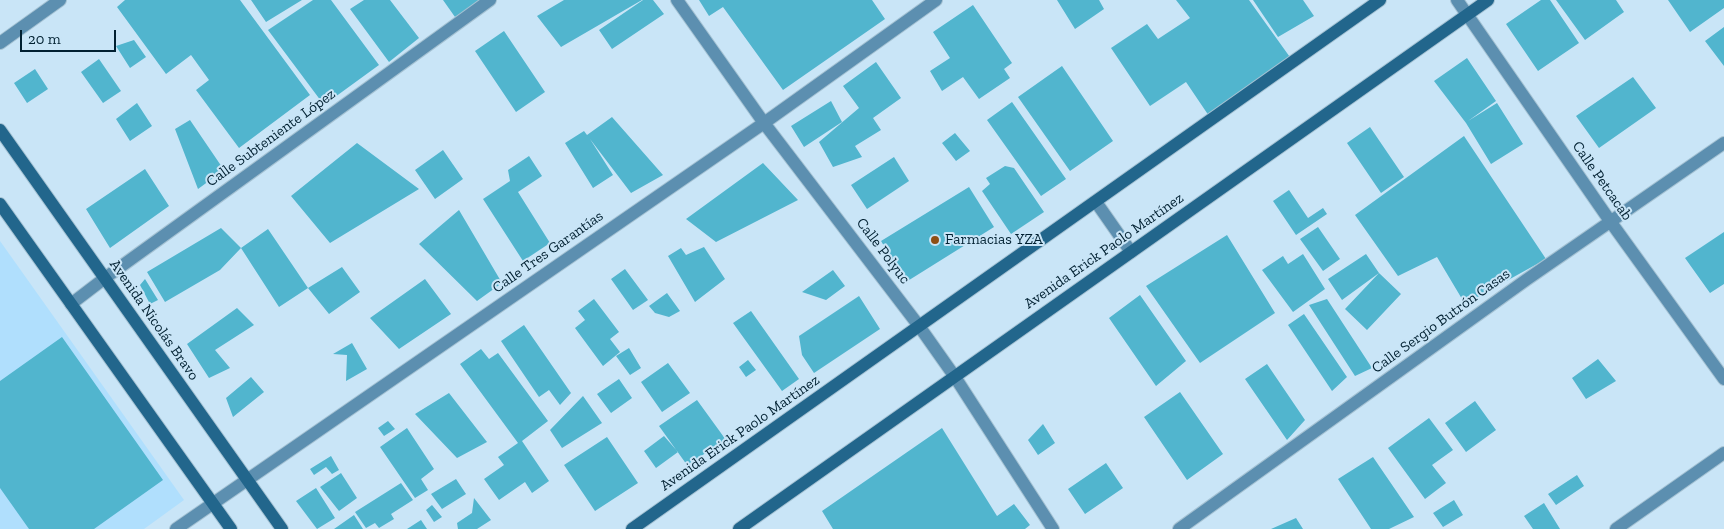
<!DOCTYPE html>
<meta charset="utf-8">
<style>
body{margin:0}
#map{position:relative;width:1724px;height:529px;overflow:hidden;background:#c9e5f7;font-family:"Zilla Slab",serif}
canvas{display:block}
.scale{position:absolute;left:20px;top:30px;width:96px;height:22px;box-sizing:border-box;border:2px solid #012031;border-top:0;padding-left:6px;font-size:15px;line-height:18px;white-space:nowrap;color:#012031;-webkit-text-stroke:4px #c9e5f7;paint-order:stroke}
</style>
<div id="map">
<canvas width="1724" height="529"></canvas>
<div class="scale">20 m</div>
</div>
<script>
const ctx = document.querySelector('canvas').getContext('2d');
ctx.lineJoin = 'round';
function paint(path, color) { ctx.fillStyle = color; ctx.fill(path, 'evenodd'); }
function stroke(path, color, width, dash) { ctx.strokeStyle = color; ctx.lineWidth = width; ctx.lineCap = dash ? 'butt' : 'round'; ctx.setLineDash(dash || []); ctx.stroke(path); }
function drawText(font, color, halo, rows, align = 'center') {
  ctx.font = font + ' "Zilla Slab",serif'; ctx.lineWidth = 4; ctx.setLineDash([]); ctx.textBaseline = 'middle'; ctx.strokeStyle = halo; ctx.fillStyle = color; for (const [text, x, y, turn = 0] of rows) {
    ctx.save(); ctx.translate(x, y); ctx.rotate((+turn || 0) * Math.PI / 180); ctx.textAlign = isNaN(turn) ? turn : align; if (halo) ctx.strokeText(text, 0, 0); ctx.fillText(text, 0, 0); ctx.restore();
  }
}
paint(new Path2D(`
 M 0,241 L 184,500 L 144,529 L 0,529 Z`), '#b0dffd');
paint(new Path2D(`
 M 125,0 L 240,0 L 310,95 L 239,148 L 196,90 L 209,80 L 191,55 L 166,74 L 117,7 Z
 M 251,0 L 302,0 L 266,22 Z
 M 313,0 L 331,0 L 379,65 L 324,105 L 268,30 Z
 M 364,0 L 390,0 L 419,38 L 389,62 L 350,9 Z
 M 443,0 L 483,0 L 455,17 Z
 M 564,0 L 642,0 L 561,47 L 537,16 Z
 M 643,0 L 653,0 L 664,14 L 612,49 L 599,30 Z
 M 699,0 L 872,0 L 885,19 L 783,90 L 723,7 L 709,16 Z
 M 1057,0 L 1099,0 L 1104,9 L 1075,29 Z
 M 1176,0 L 1249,0 L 1292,60 L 1209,116 L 1186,82 L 1150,106 L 1111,48 L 1147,24 L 1158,39 L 1190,18 Z
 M 1253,0 L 1303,0 L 1314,16 L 1278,37 Z
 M 1541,0 L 1550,0 L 1579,43 L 1538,71 L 1506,24 Z
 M 1556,0 L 1616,0 L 1624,12 L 1585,40 Z
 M 1668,0 L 1724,0 L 1724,8 L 1690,32 Z
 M 973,5 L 1012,63 L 1004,69 L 1010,78 L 979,99 L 963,77 L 942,91 L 930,71 L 950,58 L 933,32 Z
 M 1724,27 L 1724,66 L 1705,41 Z
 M 504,31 L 545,92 L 516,112 L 475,51 Z
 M 134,40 L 146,57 L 130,68 L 116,46 Z
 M 1467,58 L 1496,101 L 1468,121 L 1497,103 L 1523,144 L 1491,164 L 1466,123 L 1434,81 Z
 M 99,59 L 121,91 L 103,103 L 81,72 Z
 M 876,62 L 901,98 L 873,118 L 881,130 L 855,146 L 862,157 L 833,167 L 819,142 L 859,108 L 843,86 Z
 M 1062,66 L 1113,141 L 1070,171 L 1018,97 Z
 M 35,69 L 48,89 L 27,103 L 14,83 Z
 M 1633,77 L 1656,108 L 1599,148 L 1576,116 Z
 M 831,101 L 842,122 L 804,147 L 791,126 Z
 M 1012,102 L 1066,179 L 1041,196 L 987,120 Z
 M 137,103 L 152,126 L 130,141 L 116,119 Z
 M 612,117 L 663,175 L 631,193 L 590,139 L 613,175 L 593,188 L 565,143 L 584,131 L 587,135 Z
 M 190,120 L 224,170 L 198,189 L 175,129 Z
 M 1370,127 L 1404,177 L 1381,193 L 1347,143 Z
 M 955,133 L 970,151 L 956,161 L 942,143 Z
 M 1464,136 L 1546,259 L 1465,304 L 1437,257 L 1398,276 L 1355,215 Z
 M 357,143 L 419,189 L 330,243 L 291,196 Z
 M 443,150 L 463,179 L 435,199 L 415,170 Z
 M 529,156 L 542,176 L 518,192 L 550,243 L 523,261 L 483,199 L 510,181 L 508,170 Z
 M 894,157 L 909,181 L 867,209 L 851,185 Z
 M 763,163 L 798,200 L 716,242 L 686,219 Z
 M 1005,166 L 1014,168 L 1044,212 L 1011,234 L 982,191 L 990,184 L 986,178 Z
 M 145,169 L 169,206 L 110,248 L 86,209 Z
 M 969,187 L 994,227 L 906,282 L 881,241 Z
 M 1289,190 L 1308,218 L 1323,208 L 1327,214 L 1296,235 L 1273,201 Z
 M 459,210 L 502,283 L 477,301 L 419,244 Z
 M 1318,227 L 1340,259 L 1323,271 L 1300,239 Z
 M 221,228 L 241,248 L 220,270 L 165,302 L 147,272 Z
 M 268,229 L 308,288 L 279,307 L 241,248 Z
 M 1724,232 L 1724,284 L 1710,293 L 1685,258 Z
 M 1227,235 L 1275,313 L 1200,363 L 1146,286 Z
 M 704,247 L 725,279 L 695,302 L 668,256 L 681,248 L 686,255 Z
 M 1303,254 L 1325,289 L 1293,312 L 1262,270 L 1283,256 L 1288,264 Z
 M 1366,254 L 1379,273 L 1342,300 L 1328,279 Z
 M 342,267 L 360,292 L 329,314 L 308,288 Z
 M 625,269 L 648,300 L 633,310 L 611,279 Z
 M 833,270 L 845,286 L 826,300 L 802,292 Z
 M 1379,273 L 1401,294 L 1367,330 L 1345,309 Z
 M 145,279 L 158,300 L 150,304 L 140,285 Z
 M 425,279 L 451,314 L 399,349 L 370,318 Z
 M 667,293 L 680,311 L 669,317 L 655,313 L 649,306 Z
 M 1140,295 L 1186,361 L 1156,386 L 1109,318 Z
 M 859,296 L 880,329 L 814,373 L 802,355 L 799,336 Z
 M 594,299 L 619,332 L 610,339 L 620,352 L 603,366 L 575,328 L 585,320 L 578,311 Z
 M 1327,299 L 1372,368 L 1355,376 L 1309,305 Z
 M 237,308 L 254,325 L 215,350 L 230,368 L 209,378 L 187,344 Z
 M 751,311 L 799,379 L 782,391 L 733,323 Z
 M 1304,314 L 1347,377 L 1332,391 L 1288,325 Z
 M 524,325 L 571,393 L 560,405 L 549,390 L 539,397 L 501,341 Z
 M 62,337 L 163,480 L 94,529 L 29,529 L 0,488 L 0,381 Z
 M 352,343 L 367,369 L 346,381 L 347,355 L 333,354 Z
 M 629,348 L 641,368 L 630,375 L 616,356 Z
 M 481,349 L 489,359 L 498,353 L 548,421 L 522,441 L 549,481 L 532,493 L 525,482 L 499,500 L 484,479 L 504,465 L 498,457 L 518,443 L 460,364 Z
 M 1598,359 L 1616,381 L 1586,399 L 1572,378 Z
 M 748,360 L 756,370 L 746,377 L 739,367 Z
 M 668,363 L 690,393 L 662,412 L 641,382 Z
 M 1267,364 L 1305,420 L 1287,440 L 1245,379 Z
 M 251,377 L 264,392 L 233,417 L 226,398 Z
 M 619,379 L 632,398 L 611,413 L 597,394 Z
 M 1180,392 L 1223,454 L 1187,480 L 1144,417 Z
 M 449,393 L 487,442 L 457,458 L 415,414 Z
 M 583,396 L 602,423 L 562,448 L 550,430 Z
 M 697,400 L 726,440 L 687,465 L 659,426 Z
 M 1475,401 L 1496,430 L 1466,452 L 1445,423 Z
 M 1429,418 L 1453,450 L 1432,465 L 1446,483 L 1425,499 L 1388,448 Z
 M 388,421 L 395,429 L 384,436 L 378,428 Z
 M 1043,424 L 1055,443 L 1038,455 L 1028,440 Z
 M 407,428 L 434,469 L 421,479 L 428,490 L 415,498 L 380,447 Z
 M 942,428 L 997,516 L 1014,504 L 1030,525 L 1025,529 L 833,529 L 822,511 Z
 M 664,436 L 678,452 L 656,468 L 644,451 Z
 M 607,437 L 638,483 L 595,511 L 564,465 Z
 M 331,456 L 339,470 L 332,474 L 326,467 L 314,475 L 310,469 Z
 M 1373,457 L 1414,517 L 1389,529 L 1371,529 L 1338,479 Z
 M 1106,463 L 1123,488 L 1085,514 L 1068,489 Z
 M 341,473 L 357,498 L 339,511 L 320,487 Z
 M 1577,475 L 1584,486 L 1556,505 L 1548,494 Z
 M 456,479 L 466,494 L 442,509 L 431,494 Z
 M 401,483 L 413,500 L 391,514 L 394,519 L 379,528 L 375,523 L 366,528 L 355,512 Z
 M 316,488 L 335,518 L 317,529 L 296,501 Z
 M 474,498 L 491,520 L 477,529 L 458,529 L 457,523 L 472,513 Z
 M 1454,500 L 1463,515 L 1443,527 L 1433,513 Z
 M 1544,503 L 1560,529 L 1533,529 L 1524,516 Z
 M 432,505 L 442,517 L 434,522 L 426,510 Z
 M 354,515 L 363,529 L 334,529 Z
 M 1296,518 L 1303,529 L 1271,529 Z
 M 421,520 L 427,529 L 407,529 Z`), '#51b5ce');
const minor = new Path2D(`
 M 677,0 L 764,123 L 919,326 L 955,377 L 1053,529
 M 1457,0 L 1610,221 L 1724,379
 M 0,43 L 60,0
 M 71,304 L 105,278 L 490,0
 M 176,529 L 764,123 L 936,0
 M 1179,529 L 1526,280 L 1724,143
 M 1616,529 L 1724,453`);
const tertiary = new Path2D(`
 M 1096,202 L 1131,252`);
const secondary = new Path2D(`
 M 0,130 L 282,529
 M 0,204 L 231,529
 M 632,529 L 1380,0
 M 739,529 L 1488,0`);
stroke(minor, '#a5c2d3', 14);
stroke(tertiary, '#a5c2d3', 14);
stroke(secondary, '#a5c2d3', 14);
stroke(minor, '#5c8fb0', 12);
stroke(tertiary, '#5c8fb0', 12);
stroke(secondary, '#22668c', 12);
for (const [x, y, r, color] of [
 [935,240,5,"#8e4f15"]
]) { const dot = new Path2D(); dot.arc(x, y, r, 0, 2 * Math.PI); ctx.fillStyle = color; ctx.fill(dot); stroke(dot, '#c9e5f7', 2); }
drawText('15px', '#012031', '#c9e5f7', [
 ["Calle Subteniente López",271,138,-36],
 ["Calle Petcacab",1602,181,55],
 ["Calle Polyuc",883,251,53],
 ["Avenida Erick Paolo Martínez",1104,251,-35],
 ["Calle Tres Garantías",548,252,-35],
 ["Avenida Nicolás Bravo",154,320,55],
 ["Calle Sergio Butrón Casas",1441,321,-36],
 ["Avenida Erick Paolo Martínez",740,433,-35]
]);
drawText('15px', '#012031', '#c9e5f7', [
 ["Farmacias YZA",945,240]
], 'left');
</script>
